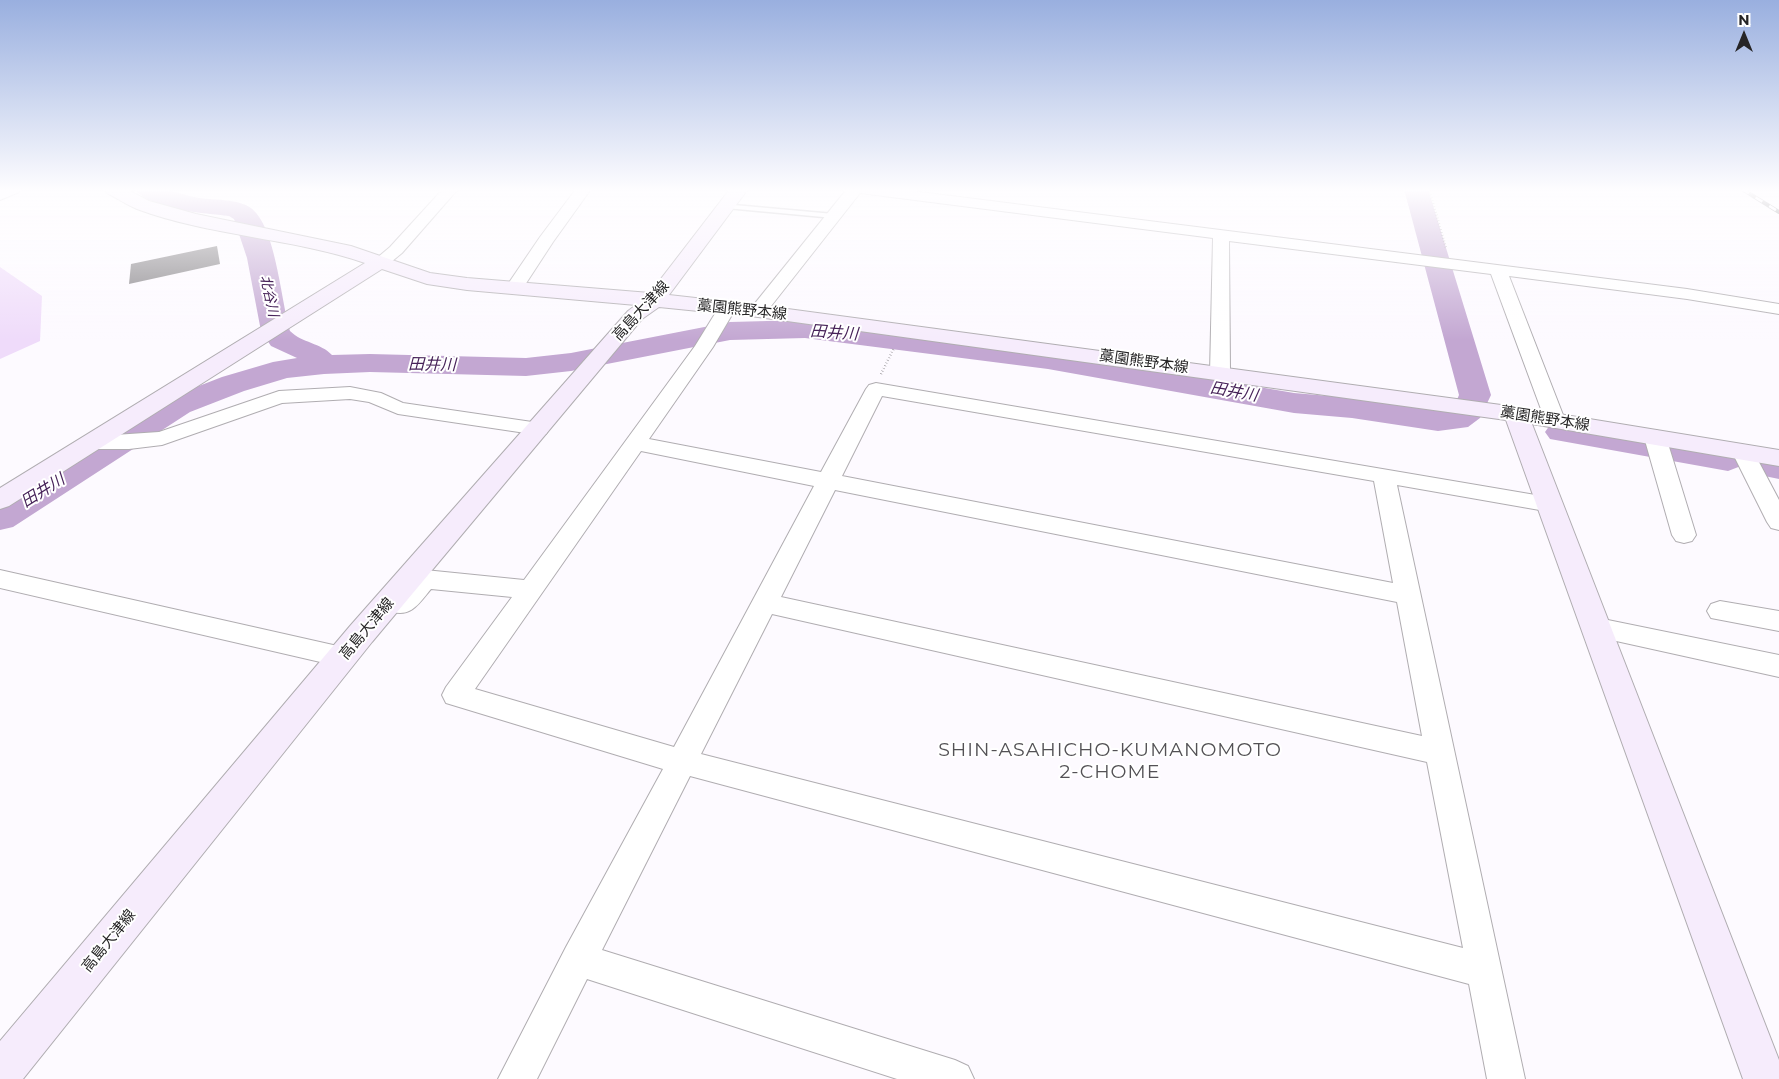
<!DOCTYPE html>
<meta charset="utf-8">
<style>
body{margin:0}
#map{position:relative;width:1779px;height:1079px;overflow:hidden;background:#fdfaff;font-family:Montserrat,sans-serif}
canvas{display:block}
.north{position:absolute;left:1719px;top:10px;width:50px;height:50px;-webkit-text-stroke:4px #fff;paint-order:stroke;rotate:0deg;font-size:14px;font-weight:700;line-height:20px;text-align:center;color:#262526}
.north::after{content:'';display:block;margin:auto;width:18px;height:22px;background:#262526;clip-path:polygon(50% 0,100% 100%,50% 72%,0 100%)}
</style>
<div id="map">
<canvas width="1779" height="1079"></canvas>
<div class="north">N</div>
</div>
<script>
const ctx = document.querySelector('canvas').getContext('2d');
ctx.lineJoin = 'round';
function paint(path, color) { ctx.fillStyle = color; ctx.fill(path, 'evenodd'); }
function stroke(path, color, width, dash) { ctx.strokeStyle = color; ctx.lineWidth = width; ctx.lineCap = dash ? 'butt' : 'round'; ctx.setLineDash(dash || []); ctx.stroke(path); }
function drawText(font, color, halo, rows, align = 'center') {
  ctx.font = font + ' Montserrat,"Noto Sans JP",sans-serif'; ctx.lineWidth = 4; ctx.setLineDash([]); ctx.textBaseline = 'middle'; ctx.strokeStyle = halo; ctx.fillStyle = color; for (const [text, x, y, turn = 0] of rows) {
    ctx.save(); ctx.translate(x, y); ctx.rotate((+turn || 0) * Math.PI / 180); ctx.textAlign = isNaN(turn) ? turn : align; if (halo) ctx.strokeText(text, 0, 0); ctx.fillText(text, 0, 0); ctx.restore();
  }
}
paint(new Path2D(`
 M 0,267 L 42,296 L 40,341 L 0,359 Z`), '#efdbfa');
paint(new Path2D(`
 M 135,189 C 144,189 153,188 162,189 C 172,190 187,196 199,198 C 214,200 239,199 251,208 C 276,227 281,301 290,331 C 302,343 321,343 332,355 L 370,354 L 526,358 L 571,353 L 730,322 L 805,320 L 1048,351 L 1294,393 L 1352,398 L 1438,411 C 1451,410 1454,407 1459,395 L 1404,189 L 1428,189 L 1491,395 L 1480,418 L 1468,427 L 1438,431 L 1352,418 L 1294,413 L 1048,369 L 805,338 L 730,340 L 571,371 L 526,376 L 370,372 L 324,374 L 287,378 L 244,391 L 190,412 L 13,527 L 0,530 L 0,501 L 168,398 L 222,377 L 273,362 L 297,358 L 271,346 L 261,331 L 247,258 L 234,219 L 229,216 C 205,213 150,210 135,189 Z
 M 1562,422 L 1728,449 L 1740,452 L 1744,458 L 1757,453 L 1779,457 L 1779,479 L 1745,472 L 1741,466 L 1728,471 L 1550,439 L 1545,432 L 1550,425 Z`), '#c3a7d2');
paint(new Path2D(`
 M 217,246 L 220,264 L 129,284 L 131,264 Z`), '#827f83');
const lane = new Path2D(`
 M 723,204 L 834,214 L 838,216 L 834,218 L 726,208 L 723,208 Z`);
const street = new Path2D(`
 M 21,189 L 19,192 L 0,200 L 0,190 Z
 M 443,189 L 458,189 L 402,253 L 385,267 L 373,267 L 371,263 L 390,247 Z
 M 576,189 L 591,189 L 553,242 L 521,291 L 515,292 L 509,291 L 506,287 L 540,237 Z
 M 847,189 L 896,189 L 1687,289 L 1779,304 L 1779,314 L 1687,299 L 1509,276 L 1565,420 L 1562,424 L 1555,426 L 1548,424 L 1545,420 L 1491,274 L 1229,241 L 1230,373 L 1227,377 L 1220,379 L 1213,377 L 1210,373 L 1213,238 L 860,193 L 764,315 L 758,316 L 752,315 L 749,311 L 752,307 Z
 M 727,303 L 733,304 L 736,308 L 713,347 L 649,439 L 821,472 L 866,389 L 869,385 L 876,383 L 1559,499 L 1562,504 L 1559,509 L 1551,512 L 1397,485 L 1525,1079 L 1487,1079 L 1469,984 L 690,776 L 602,950 L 955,1060 L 968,1066 L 974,1079 L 897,1079 L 587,979 L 537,1079 L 498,1079 L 566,947 L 663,769 L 446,703 L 442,695 L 446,687 L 512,597 L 431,589 C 420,602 412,617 393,612 L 389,605 L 416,573 L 425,570 L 524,580 L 695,346 L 721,304 ZM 882,396 L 1374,481 L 1393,583 L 842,476 ZM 641,451 L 814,486 L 674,747 L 475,689 ZM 835,490 L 1397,602 L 1422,736 L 781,597 ZM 772,614 L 1427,762 L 1463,948 L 701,754 Z
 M 350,387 L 381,393 L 403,403 L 539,423 L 546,424 L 549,429 L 546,434 L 539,435 L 398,414 L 369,402 L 350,399 L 282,403 L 162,445 L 129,449 L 93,449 L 85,447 L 82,442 L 85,437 L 159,432 L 279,391 Z
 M 1655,430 L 1662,432 L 1666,437 L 1696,535 L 1692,541 L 1684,543 L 1676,541 L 1672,535 L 1644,437 L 1648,432 Z
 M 1743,445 L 1751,447 L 1779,500 L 1779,530 L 1771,528 L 1767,522 L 1732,452 L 1735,447 Z
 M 0,570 L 342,647 L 351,650 L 355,657 L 351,664 L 342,667 L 0,588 Z
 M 1720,601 L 1779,611 L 1779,631 L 1711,618 L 1707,611 L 1711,604 Z
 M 1598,618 L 1779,655 L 1779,677 L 1589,635 L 1585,628 L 1589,621 Z`);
const secondary = new Path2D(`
 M 104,189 L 126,189 L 149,201 L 196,214 L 351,246 L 430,273 L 467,278 L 650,293 L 730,189 L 748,189 L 669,295 L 758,305 L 1516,407 L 1779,450 L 1779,466 L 1532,424 L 1779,1060 L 1779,1079 L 1743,1079 L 1506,420 L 758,317 L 659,307 L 642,319 L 372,642 L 23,1079 L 0,1079 L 0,1041 L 350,626 L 628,311 L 636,305 L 467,290 L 427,284 L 382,269 L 9,506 L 0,509 L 0,488 L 365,263 C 292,238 209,236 137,209 C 127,205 117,198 107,193 Z`);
stroke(lane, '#b0adb1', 3);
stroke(street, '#b0adb1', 2);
stroke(secondary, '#b0adb1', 2);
stroke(new Path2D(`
 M 1429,189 L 1446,248
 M 881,374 L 894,348`), '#89878a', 2.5, [0.5, 2.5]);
paint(lane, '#fff');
paint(street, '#fff');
paint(secondary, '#f6ecfc');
const rail = new Path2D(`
 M 1742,189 L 1779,212`);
stroke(rail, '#5c5b5d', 4);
stroke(rail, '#fff', 2.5, [8]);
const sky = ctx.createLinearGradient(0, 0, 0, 340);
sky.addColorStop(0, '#99afdf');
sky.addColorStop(0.56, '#fefdff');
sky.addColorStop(1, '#fefdff00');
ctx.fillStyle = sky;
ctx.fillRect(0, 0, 1779, 340);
drawText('italic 14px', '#472359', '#fff', [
 ["北谷川",269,296,78]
]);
drawText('15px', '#262526', '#fff', [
 ["藁園熊野本線",742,310,6],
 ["高島大津線",641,311,-47],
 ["藁園熊野本線",1144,362,8],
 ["藁園熊野本線",1545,419,9],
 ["高島大津線",367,629,-50],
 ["高島大津線",109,941,-51]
]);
drawText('italic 16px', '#472359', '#fff', [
 ["田井川",834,333,4],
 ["田井川",432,365,1],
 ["田井川",1234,392,10],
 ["田井川",43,491,-32]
]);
ctx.letterSpacing = '1px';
drawText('19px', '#535155', '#fff', [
 ["SHIN-ASAHICHO-KUMANOMOTO",1110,750],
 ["2-CHOME",1110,772]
]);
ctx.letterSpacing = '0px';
</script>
